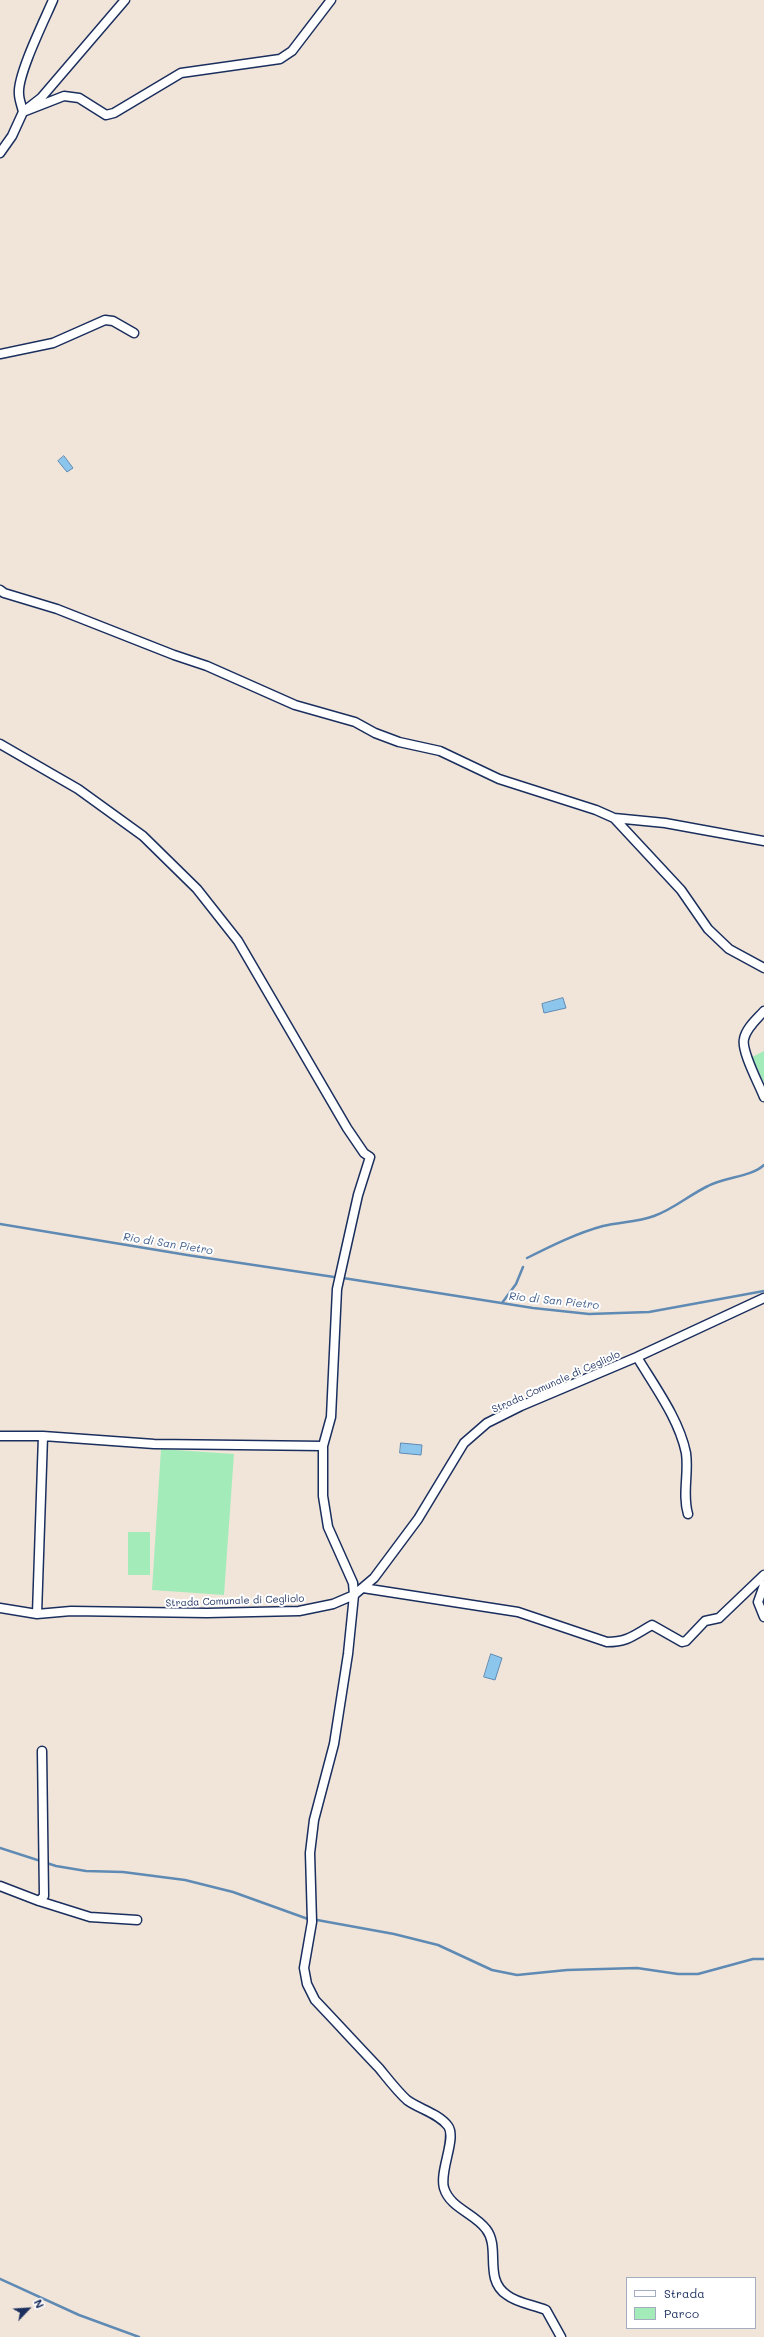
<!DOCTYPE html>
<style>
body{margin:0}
#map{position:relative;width:764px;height:2337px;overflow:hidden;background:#f1e5da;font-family:Mali,sans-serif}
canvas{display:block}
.legend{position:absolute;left:626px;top:2277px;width:130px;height:52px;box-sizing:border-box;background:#fff;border:1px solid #a4acbf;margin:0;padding:5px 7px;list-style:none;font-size:12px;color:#1b2f5e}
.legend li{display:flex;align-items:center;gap:8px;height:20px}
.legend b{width:20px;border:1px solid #a4acbf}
.north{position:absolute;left:8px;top:2289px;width:40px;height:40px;-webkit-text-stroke:3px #fff;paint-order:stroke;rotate:65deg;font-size:11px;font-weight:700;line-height:16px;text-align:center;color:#1b2f5e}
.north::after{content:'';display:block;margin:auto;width:14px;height:18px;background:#1b2f5e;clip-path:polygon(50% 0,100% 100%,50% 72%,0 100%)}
</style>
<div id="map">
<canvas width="764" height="2337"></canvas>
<ul class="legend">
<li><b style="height:5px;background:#fff"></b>Strada</li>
<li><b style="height:11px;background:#a3ecba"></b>Parco</li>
</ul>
<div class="north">N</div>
</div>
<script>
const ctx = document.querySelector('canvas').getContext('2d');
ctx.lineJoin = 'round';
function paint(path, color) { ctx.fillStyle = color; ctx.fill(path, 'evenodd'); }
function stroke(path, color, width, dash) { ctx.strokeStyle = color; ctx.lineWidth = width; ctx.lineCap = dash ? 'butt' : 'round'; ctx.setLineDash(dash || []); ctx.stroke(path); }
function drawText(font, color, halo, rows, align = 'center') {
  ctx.font = font + ' Mali,sans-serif'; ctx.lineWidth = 4; ctx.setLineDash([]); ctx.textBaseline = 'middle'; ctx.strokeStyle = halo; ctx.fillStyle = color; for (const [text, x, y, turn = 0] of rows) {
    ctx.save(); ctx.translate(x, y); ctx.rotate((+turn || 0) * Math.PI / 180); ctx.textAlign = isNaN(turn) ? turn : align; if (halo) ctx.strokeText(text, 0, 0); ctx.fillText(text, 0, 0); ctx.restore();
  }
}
paint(new Path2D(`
 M 764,1051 L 764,1083 L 752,1057 Z
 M 161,1449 L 234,1454 L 224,1595 L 152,1590 Z
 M 128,1532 L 150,1532 L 150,1575 L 128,1575 Z`), '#a3ecba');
const water = new Path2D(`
 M 64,456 L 73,468 L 67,472 L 58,461 Z
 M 563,998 L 566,1008 L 544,1013 L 542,1004 Z
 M 401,1443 L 422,1445 L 421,1455 L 400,1453 Z
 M 491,1654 L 502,1658 L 495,1680 L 484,1677 Z`);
paint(water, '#8dc6ec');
stroke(water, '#5f8ab3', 1);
stroke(new Path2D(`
 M 0,1224 L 187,1255 L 334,1277
 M 527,1258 C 551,1246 577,1233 603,1226 C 620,1222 638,1222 654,1216 C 674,1209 689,1195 708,1186 C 725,1177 751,1177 764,1165
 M 343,1278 L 533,1308 L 589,1314 L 649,1312 L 764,1291
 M 502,1303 L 516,1284 L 523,1267
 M 0,1848 L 56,1866 L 86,1871 L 123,1872 L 185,1880 L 233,1892 L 308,1919
 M 317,1920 L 394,1934 L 438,1945 L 492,1970 L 517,1975 L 567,1970 L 637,1968 L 678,1974 L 698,1974 L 753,1959 L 764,1959
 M 0,2279 L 79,2315 L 139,2337`), '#5f8ab3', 2.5);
const minor = new Path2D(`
 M 23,112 L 64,96 L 79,98 L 106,115 L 114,113 L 181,73 L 280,59 L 292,51 L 331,0
 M 23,112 C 22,106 19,100 19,94 C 17,75 45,19 53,0
 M 0,153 L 12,136 L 23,112 L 41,98 L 125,0
 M 0,354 L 53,343 L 105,320 L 113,321 L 134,333
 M 0,590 L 4,593 L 57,609 L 174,655 L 207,666 L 295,705 L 355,722 L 375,733 L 399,742 L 440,751 L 499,779 L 596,810 L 614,818 L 681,890 L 708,929 L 729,949 L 764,968
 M 0,744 L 78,789 L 143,836 L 197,889 L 238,941 L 347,1128 L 364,1153 L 370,1157 L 358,1195 L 337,1289 L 331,1417 L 323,1446 L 323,1496 L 328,1527 L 353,1583 L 354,1595 L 348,1654 L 334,1744 L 314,1820 L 310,1853 L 312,1922 L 304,1968 L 307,1984 L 315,2000 C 336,2022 357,2045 379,2068 C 388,2079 397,2091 407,2100 C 419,2109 438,2113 448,2126 C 457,2138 439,2171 444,2188 C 450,2208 474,2213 486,2229 C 501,2248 483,2279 507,2295 C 517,2303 534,2305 546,2310 L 561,2337
 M 614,818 L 665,823 L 764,841
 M 764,1011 C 757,1019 746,1028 744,1039 C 741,1051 759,1084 764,1097
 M 637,1357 C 655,1387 679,1419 686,1453 C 689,1474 682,1494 688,1514
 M 0,1436 L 43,1436 L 37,1614
 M 43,1436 L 154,1444 L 323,1446
 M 764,1585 L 758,1602 L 764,1617
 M 363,1588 L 518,1612 L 607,1642 C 628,1642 634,1635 652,1625 L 682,1642 L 686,1641 L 705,1621 L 719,1618 L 764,1575
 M 0,1608 L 37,1614 L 71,1611 L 207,1613 L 299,1611 L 333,1604 L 354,1595 L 374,1578 L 418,1519 L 464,1443 L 487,1423 L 521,1406 L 637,1357 L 764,1298
 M 0,1886 L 39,1901 L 44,1896 L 42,1751
 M 39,1901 L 90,1917 L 137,1920`);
stroke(minor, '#1b2f5e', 11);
stroke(minor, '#fff', 8);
drawText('10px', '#1b2f5e', '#fff', [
 ["Strada Comunale di Cegliolo",556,1382,-24],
 ["Strada Comunale di Cegliolo",235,1601,-2]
]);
drawText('italic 11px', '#3d5c89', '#fff', [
 ["Rio di San Pietro",168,1244,9],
 ["Rio di San Pietro",554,1301,6]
]);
</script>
